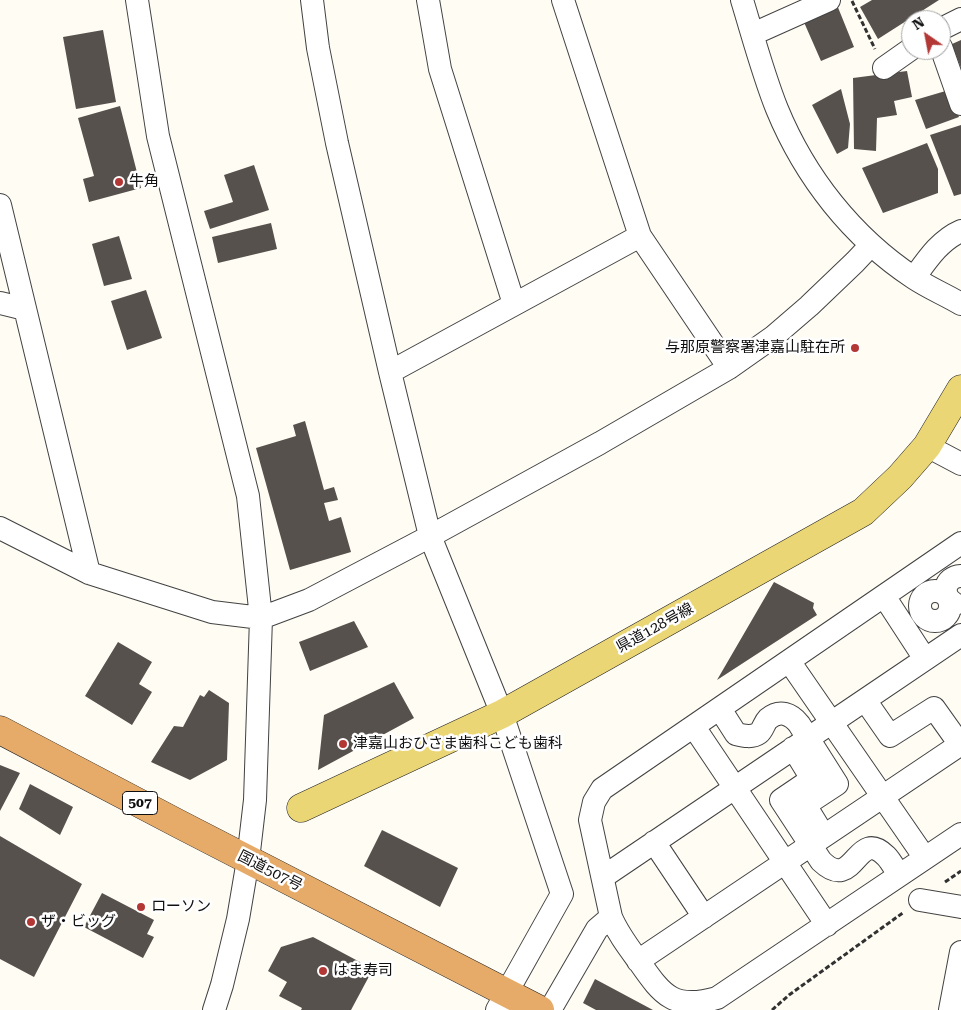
<!DOCTYPE html>
<meta charset="utf-8">
<style>
body{margin:0}
#map{position:relative;width:961px;height:1010px;overflow:hidden;background:#fefcf3;font-family:"Roboto Serif",serif}
canvas{display:block}
.north{position:absolute;left:901px;top:10px;width:50px;height:50px;box-sizing:border-box;background:#fff;border:1px solid #9f9f9f;border-radius:50%;rotate:327deg;font-size:14px;font-weight:700;line-height:20px;text-align:center;color:#0f0f0f}
.north::after{content:'';display:block;margin:auto;width:18px;height:22px;background:#b23735;clip-path:polygon(50% 0,100% 100%,50% 72%,0 100%)}
</style>
<div id="map">
<canvas width="961" height="1010"></canvas>
<div class="north">N</div>
</div>
<script>
const ctx = document.querySelector('canvas').getContext('2d');
ctx.lineJoin = 'round';
function paint(path, color) { ctx.fillStyle = color; ctx.fill(path, 'evenodd'); }
function stroke(path, color, width, dash) { ctx.strokeStyle = color; ctx.lineWidth = width; ctx.lineCap = dash ? 'butt' : 'round'; ctx.setLineDash(dash || []); ctx.stroke(path); }
function drawText(font, color, halo, rows, align = 'center') {
  ctx.font = font + ' "Roboto Serif","Noto Sans JP",serif'; ctx.lineWidth = 5; ctx.setLineDash([]); ctx.textBaseline = 'middle'; ctx.strokeStyle = halo; ctx.fillStyle = color; for (const [text, x, y, turn = 0] of rows) {
    ctx.save(); ctx.translate(x, y); ctx.rotate((+turn || 0) * Math.PI / 180); ctx.textAlign = isNaN(turn) ? turn : align; if (halo) ctx.strokeText(text, 0, 0); ctx.fillText(text, 0, 0); ctx.restore();
  }
}
paint(new Path2D(`
 M 872,0 L 939,0 L 878,39 L 860,7 Z
 M 837,5 L 854,47 L 821,61 L 803,20 Z
 M 103,30 L 116,102 L 76,109 L 63,37 Z
 M 961,40 L 961,68 L 952,44 Z
 M 907,71 L 912,97 L 894,101 L 897,115 L 877,118 L 876,151 L 854,149 L 853,78 Z
 M 841,89 L 850,124 L 848,148 L 837,154 L 812,105 Z
 M 949,90 L 959,117 L 926,129 L 915,100 Z
 M 120,106 L 141,188 L 89,202 L 83,179 L 94,176 L 78,118 Z
 M 961,125 L 961,194 L 954,196 L 930,135 Z
 M 927,143 L 938,169 L 938,193 L 883,213 L 862,168 Z
 M 254,165 L 269,210 L 210,229 L 204,211 L 233,202 L 224,175 Z
 M 271,223 L 277,249 L 218,263 L 212,237 Z
 M 119,236 L 132,279 L 104,286 L 92,244 Z
 M 146,290 L 162,338 L 127,350 L 111,301 Z
 M 305,421 L 324,490 L 334,487 L 338,500 L 324,503 L 329,521 L 341,517 L 351,552 L 290,570 L 256,448 L 296,436 L 293,425 Z
 M 774,582 L 814,603 L 813,608 L 817,615 L 717,680 Z
 M 354,621 L 368,647 L 310,671 L 299,642 Z
 M 118,642 L 152,662 L 139,684 L 152,692 L 132,725 L 85,696 Z
 M 394,682 L 414,718 L 318,770 L 324,715 Z
 M 209,690 L 229,703 L 227,760 L 190,780 L 151,762 L 174,726 L 183,727 L 200,695 L 204,697 Z
 M 0,765 L 20,773 L 0,811 Z
 M 30,784 L 73,807 L 60,835 L 19,809 Z
 M 382,830 L 458,868 L 440,907 L 364,866 Z
 M 0,836 L 82,884 L 34,977 L 0,959 Z
 M 102,893 L 154,920 L 147,934 L 154,937 L 143,958 L 84,927 Z
 M 313,937 L 373,969 L 351,1010 L 301,1010 L 302,1008 L 279,996 L 287,982 L 268,971 L 281,947 Z
 M 595,979 L 653,1010 L 596,1010 L 583,1003 Z`), '#57514d');
const minor = new Path2D(`
 M 137,0 L 158,136 L 248,496 L 261,618 L 255,800 L 248,860 L 238,919 L 222,985 L 214,1010
 M 312,0 L 318,48 L 337,143 L 390,372 L 430,536 L 502,714 L 562,894 L 497,1010
 M 428,0 L 440,69 L 514,304
 M 563,0 L 640,236
 M 742,0 C 753,36 763,74 777,109 C 805,177 852,237 914,278 C 929,288 946,295 961,304
 M 941,29 L 961,19
 M 753,34 L 829,0
 M 941,47 L 961,104
 M 884,68 L 911,49
 M 0,205 L 89,573
 M 914,278 C 927,260 940,240 961,231
 M 0,303 L 25,309
 M 390,372 L 640,236 L 729,368
 M 927,446 L 961,464
 M 0,528 L 89,573 L 212,612 L 261,618 L 309,600 L 425,539 L 600,443 L 729,368 L 773,337 L 809,306 L 855,262 L 871,245
 M 961,543 L 602,789 L 594,802 L 590,820 L 611,917 C 618,934 629,948 640,963 C 663,996 674,1010 717,998 L 961,834
 M920 606a15 15 0 1 1 30 0a15 15 0 1 1-30 0Z
 M 884,596 L 925,659
 M 955,604 C 940,596 944,577 961,576
 M 789,661 L 925,858
 M 865,700 L 890,736 L 934,708 L 961,746
 M 720,709 L 736,734 C 744,736 752,738 759,733 C 763,730 764,723 768,719 C 780,709 791,714 799,724 L 837,784 L 805,805 L 824,836
 M 694,727 L 827,925
 M 793,748 L 812,779 L 781,800 L 821,861 C 855,894 856,826 886,856 C 891,861 895,869 899,875
 M 654,842 L 704,917
 M 603,877 L 961,635
 M 920,900 L 961,907
 M 638,961 L 961,744
 M 550,1010 L 597,929 L 611,917
 M 950,1010 L 961,952`);
const major = new Path2D(`
 M 301,808 L 502,714 L 863,512 L 900,477 L 927,446 L 961,389`);
const highway = new Path2D(`
 M 0,730 L 179,824 L 540,1010`);
stroke(minor, '#424242', 24);
stroke(major, '#202020', 29);
stroke(highway, '#202020', 29);
stroke(new Path2D(`
 M 852,1 L 875,49
 M 945,882 L 961,871
 M 772,1010 L 789,995 L 904,912`), '#313131', 3, [5, 2.5]);
stroke(minor, '#fff', 22);
stroke(major, '#ebd676', 28);
stroke(highway, '#e6ab69', 28);
for (const [x, y, r, color] of [
 [119,182,5,"#b23735"],
 [855,348,5,"#b23735"],
 [343,744,5,"#b23735"],
 [141,907,5,"#b23735"],
 [31,922,5,"#b23735"],
 [323,971,5,"#b23735"]
]) { const dot = new Path2D(); dot.arc(x, y, r, 0, 2 * Math.PI); ctx.fillStyle = color; ctx.fill(dot); stroke(dot, '#fff', 2); }
for (const [x, y, w] of [
 [140,803,35]
]) { const box = new Path2D(); box.roundRect(x - w / 2, y - 11.5, w, 23, 4); ctx.fillStyle = '#fff'; ctx.fill(box); stroke(box, '#0f0f0f', 1); }
drawText('bold 14px', '#0f0f0f', null, [
 ["507",140,803]
]);
drawText('15px', '#0f0f0f', '#fff', [
 ["牛角",129,182],
 ["与那原警察署津嘉山駐在所",845,348,"right"],
 ["津嘉山おひさま歯科こども歯科",353,744],
 ["ローソン",151,907],
 ["ザ・ビッグ",41,922],
 ["はま寿司",333,971]
], 'left');
drawText('15px', '#0f0f0f', '#fff', [
 ["県道128号線",655,628,-29],
 ["国道507号",270,871,27]
]);
</script>
